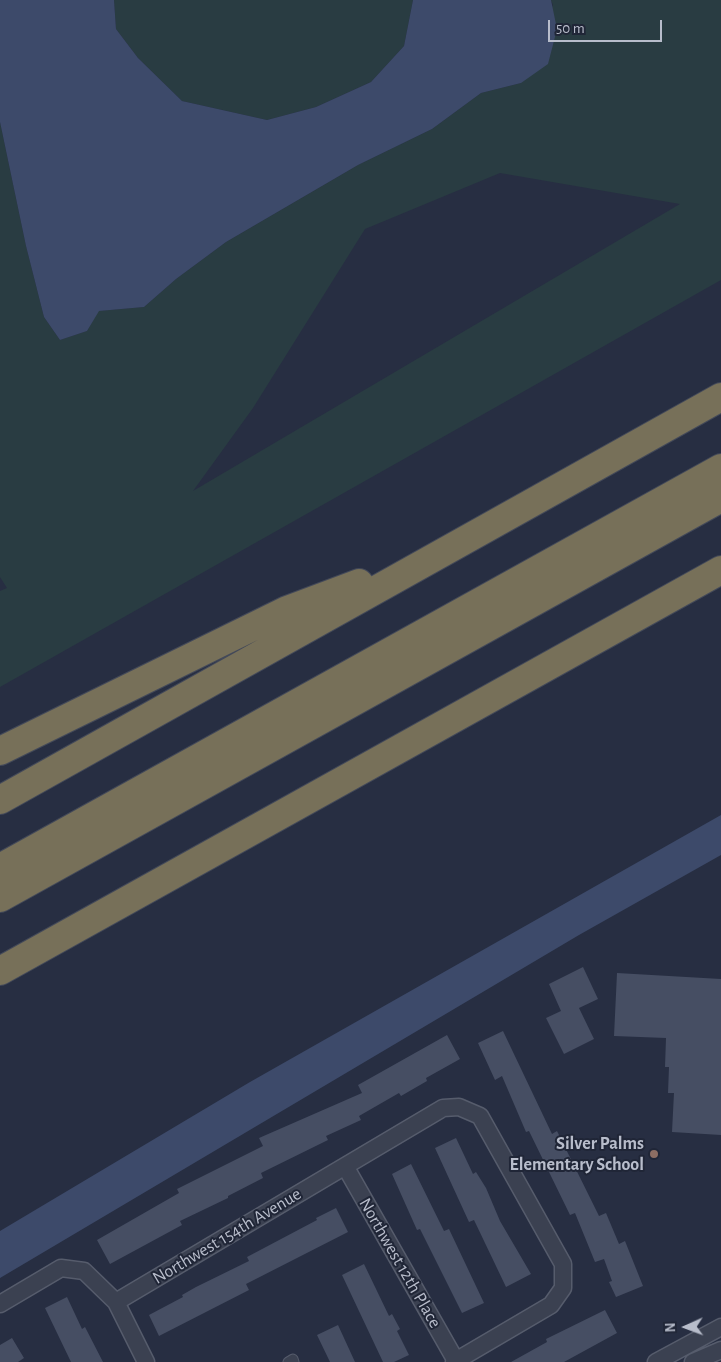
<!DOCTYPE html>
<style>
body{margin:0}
#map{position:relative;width:721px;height:1362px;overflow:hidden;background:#272e42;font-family:"Alegreya Sans",sans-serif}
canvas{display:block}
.north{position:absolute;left:661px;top:1302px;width:50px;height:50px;-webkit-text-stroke:4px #202637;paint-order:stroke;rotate:268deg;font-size:14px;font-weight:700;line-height:20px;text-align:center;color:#b8bdcb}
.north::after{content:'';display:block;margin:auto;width:18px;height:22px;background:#b8bdcb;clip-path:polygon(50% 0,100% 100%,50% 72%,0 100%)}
.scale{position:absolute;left:548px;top:20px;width:114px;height:22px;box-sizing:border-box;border:2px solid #b8bdcb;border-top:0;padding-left:6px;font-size:15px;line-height:18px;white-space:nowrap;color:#b8bdcb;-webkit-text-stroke:4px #202637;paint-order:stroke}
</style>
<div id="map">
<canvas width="721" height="1362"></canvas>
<div class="north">N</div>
<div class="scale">50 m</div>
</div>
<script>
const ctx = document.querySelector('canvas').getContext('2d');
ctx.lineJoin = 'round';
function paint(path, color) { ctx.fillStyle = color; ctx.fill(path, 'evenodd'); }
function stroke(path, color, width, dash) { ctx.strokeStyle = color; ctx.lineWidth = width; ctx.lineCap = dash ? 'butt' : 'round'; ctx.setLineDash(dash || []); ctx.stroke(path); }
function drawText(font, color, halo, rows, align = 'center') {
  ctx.font = font + ' "Alegreya Sans",sans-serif'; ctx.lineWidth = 4; ctx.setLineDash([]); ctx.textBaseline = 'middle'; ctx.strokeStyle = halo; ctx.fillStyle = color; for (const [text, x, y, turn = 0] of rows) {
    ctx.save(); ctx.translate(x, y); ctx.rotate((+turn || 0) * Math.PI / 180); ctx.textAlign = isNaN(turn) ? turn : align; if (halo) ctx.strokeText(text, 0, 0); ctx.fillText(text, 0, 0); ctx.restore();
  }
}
paint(new Path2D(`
 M 114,0 L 413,0 L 404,46 L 371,82 L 316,107 L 267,120 L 182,101 L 138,58 L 116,29 Z
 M 551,0 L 721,0 L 721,280 L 0,687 L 0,591 L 7,588 L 0,577 L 0,122 L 26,246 L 44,317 L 60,340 L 87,331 L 98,311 L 144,307 L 176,279 L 226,242 L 358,165 L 432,129 L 481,93 L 521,83 L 553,5 ZM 500,173 L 680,204 L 193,491 L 253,408 L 365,229 Z`), '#293c42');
paint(new Path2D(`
 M 0,0 L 114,0 L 116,29 L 138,58 L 182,101 L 267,120 L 316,107 L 371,82 L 404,46 L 413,0 L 551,0 L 557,29 L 548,64 L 521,83 L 481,93 L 432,129 L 358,165 L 226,242 L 176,279 L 144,307 L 99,311 L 87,331 L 60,340 L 44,317 L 26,246 L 0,122 Z
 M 721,815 L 721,855 L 579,935 L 0,1278 L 0,1231 L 250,1082 Z`), '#3d4a6a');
paint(new Path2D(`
 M 583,967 L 598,999 L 579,1008 L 594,1039 L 564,1054 L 546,1018 L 561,1011 L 549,984 Z
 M 617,973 L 721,979 L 721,1135 L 672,1132 L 674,1093 L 668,1093 L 669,1067 L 665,1067 L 666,1038 L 614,1036 Z
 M 503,1031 L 552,1134 L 557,1131 L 599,1216 L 606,1213 L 619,1244 L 625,1241 L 643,1286 L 616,1297 L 609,1282 L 612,1281 L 604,1259 L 595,1262 L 575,1213 L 570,1215 L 529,1131 L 526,1132 L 502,1076 L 495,1080 L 478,1043 Z
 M 447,1035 L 460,1059 L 426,1078 L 427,1081 L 401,1096 L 399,1093 L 359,1116 L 361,1120 L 326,1136 L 328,1140 L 261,1173 L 263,1178 L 228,1196 L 228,1198 L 180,1221 L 182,1225 L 110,1264 L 97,1240 L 179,1193 L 177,1189 L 263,1146 L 259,1138 L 362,1093 L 358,1085 Z
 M 456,1138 L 473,1174 L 476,1172 L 486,1188 L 500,1221 L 531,1274 L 506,1287 L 474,1220 L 469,1222 L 435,1148 Z
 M 411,1164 L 444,1231 L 449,1229 L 484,1303 L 462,1313 L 420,1229 L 417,1230 L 392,1174 Z
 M 336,1208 L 348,1232 L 246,1284 L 249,1290 L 159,1336 L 149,1315 L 183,1297 L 182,1295 L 196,1287 L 249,1261 L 247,1257 L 317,1220 L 316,1218 Z
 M 364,1264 L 389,1316 L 392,1314 L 400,1329 L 397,1331 L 409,1355 L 394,1362 L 383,1362 L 342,1275 Z
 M 67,1297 L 82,1329 L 85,1327 L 103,1362 L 71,1362 L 45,1308 Z
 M 605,1310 L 617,1333 L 564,1362 L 511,1362 L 547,1342 L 546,1339 Z
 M 338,1325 L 355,1362 L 330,1362 L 317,1335 Z
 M 12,1338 L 24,1358 L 18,1362 L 0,1362 L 0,1345 Z`), '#464e63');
const lane = new Path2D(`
 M 288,1362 L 293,1359 L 294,1362`);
const street = new Path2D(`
 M 345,1166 L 456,1361
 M 116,1302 L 146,1362
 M 0,1304 L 61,1268 L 84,1271 L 116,1302 L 443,1108 L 459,1107 L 480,1116 L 563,1264 L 563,1288 L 551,1305 L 454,1362
 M 656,1362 L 721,1327
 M 693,1362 L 721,1350`);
const highway = new Path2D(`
 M 0,751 L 287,610 L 359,583
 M 0,800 L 721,397
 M 0,868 L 721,468
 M 0,898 L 721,498
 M 0,971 L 721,570`);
stroke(lane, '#565c6c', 11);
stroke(street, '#565c6c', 19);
stroke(highway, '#434959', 30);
stroke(lane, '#3b4151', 9);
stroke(street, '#3b4151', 16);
stroke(highway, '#777059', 28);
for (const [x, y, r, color] of [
 [654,1154,5,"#8d6e63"]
]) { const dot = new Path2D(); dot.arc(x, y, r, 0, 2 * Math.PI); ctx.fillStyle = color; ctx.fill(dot); stroke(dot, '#202637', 2); }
drawText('bold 18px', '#b8bdcb', '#202637', [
 ["Silver Palms",644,1144],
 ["Elementary School",644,1165]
], 'right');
drawText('18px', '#b8bdcb', '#202637', [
 ["Northwest 154th Avenue",227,1236,-31],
 ["Northwest 12th Place",400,1263,60]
]);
</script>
